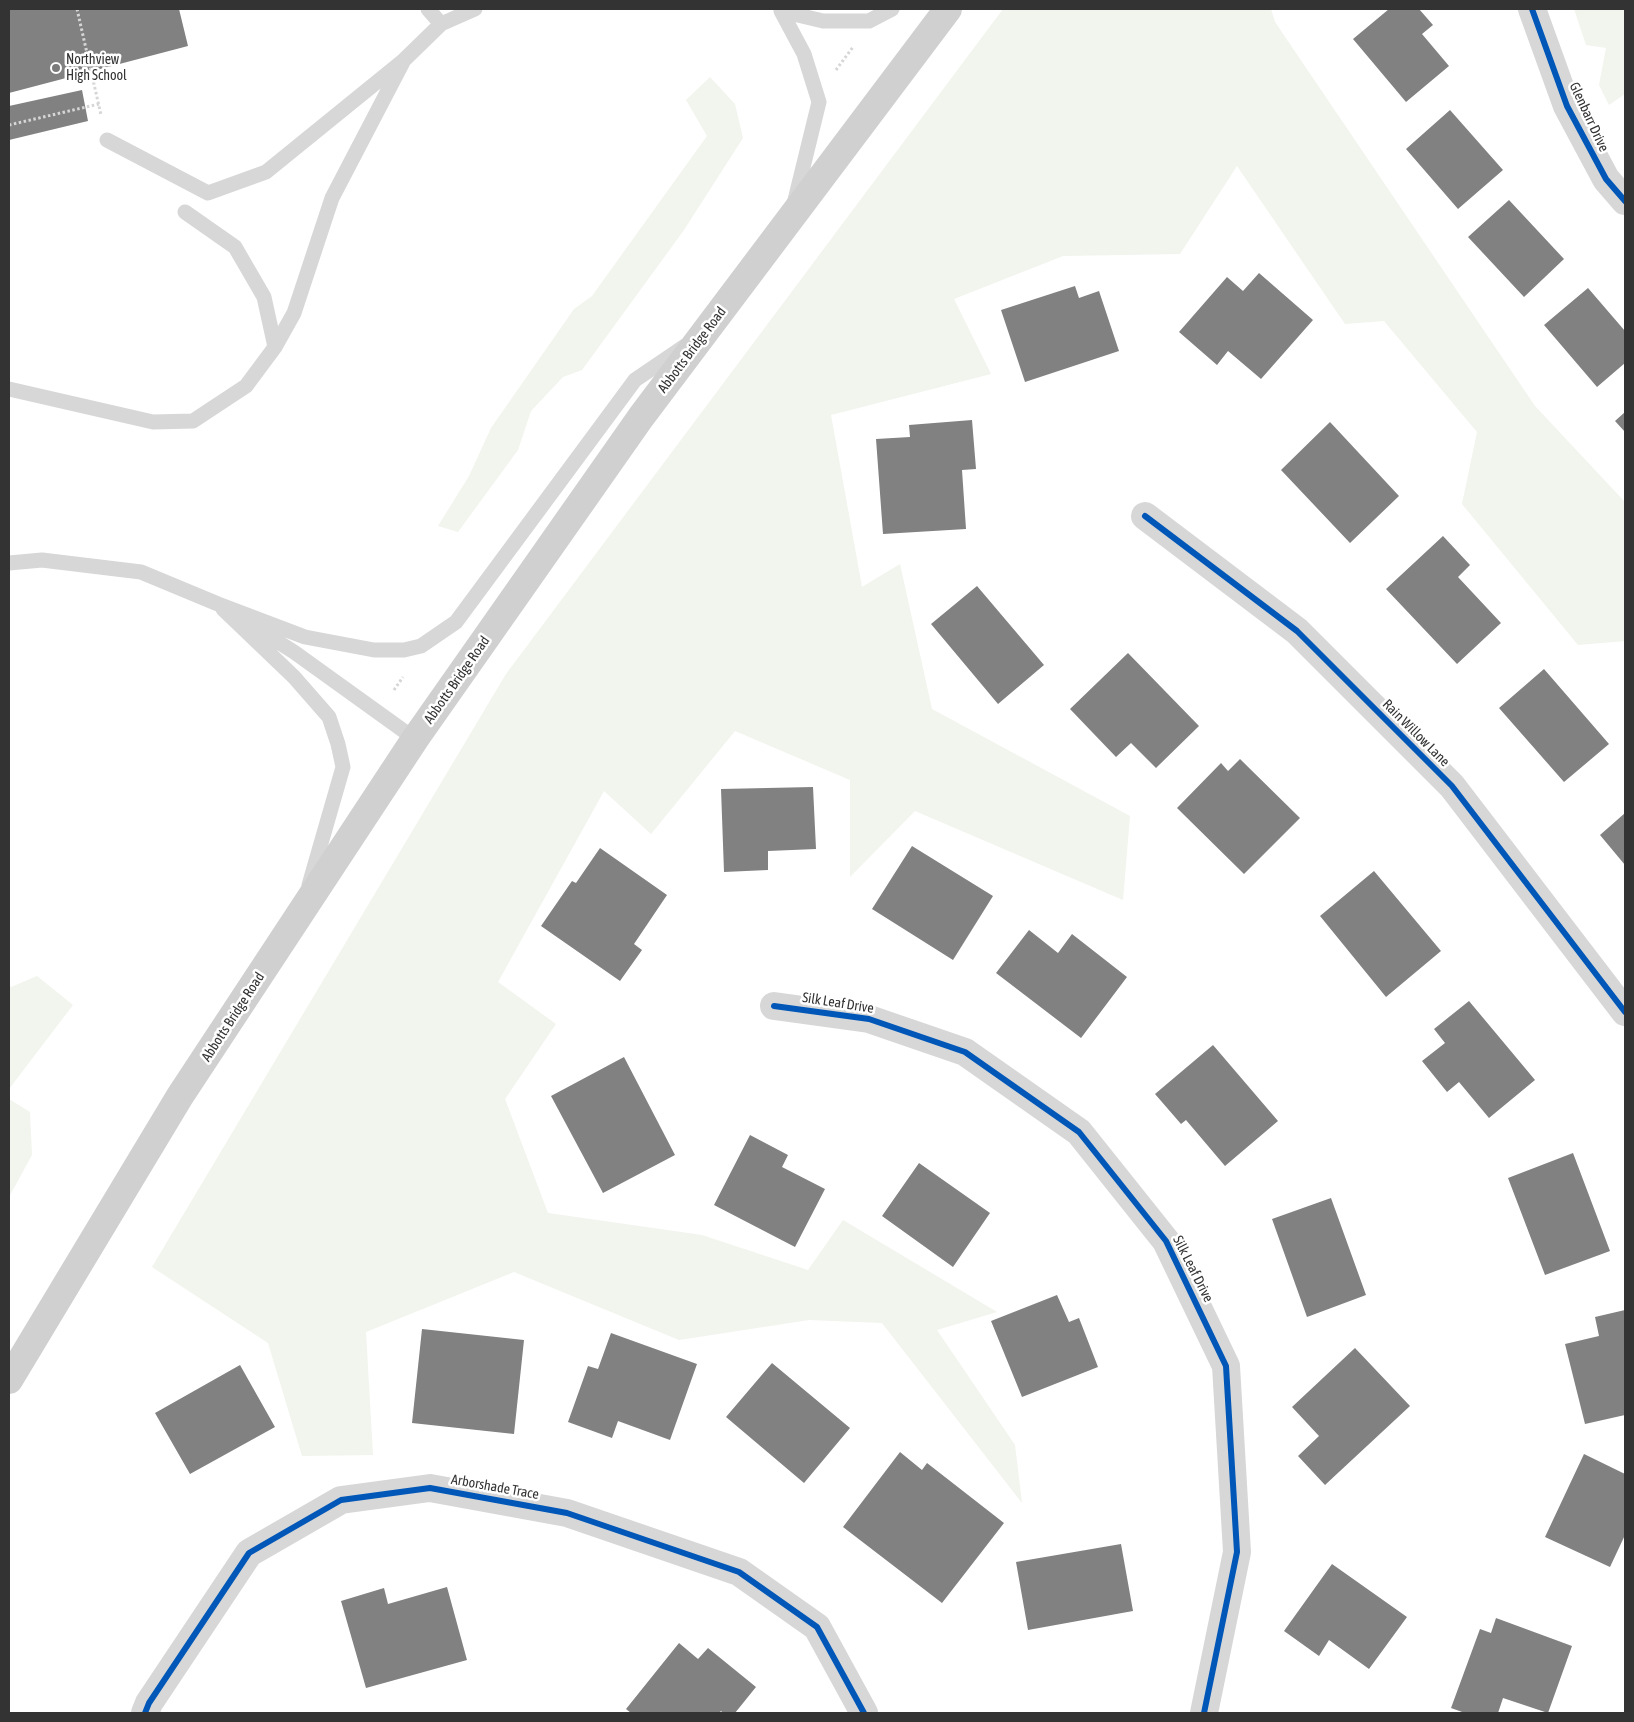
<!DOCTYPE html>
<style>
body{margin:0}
#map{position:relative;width:1634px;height:1722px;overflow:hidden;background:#fff;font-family:"Asap Condensed",sans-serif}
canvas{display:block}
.frame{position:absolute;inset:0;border:10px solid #333;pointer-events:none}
</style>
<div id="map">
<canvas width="1634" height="1722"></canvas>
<div class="frame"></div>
</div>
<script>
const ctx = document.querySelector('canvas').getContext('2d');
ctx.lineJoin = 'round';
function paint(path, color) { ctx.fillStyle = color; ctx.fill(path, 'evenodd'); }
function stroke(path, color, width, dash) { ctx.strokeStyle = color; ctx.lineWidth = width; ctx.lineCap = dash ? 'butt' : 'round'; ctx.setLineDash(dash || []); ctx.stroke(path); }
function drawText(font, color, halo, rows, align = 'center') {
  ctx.font = font + ' "Asap Condensed",sans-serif'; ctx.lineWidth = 5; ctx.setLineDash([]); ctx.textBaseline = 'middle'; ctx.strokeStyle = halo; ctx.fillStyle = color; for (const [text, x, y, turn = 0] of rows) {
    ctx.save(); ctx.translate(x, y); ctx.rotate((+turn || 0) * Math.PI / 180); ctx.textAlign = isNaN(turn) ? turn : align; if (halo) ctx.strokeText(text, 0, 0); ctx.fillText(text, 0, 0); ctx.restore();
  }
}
paint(new Path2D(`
 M 1003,9 L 1271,9 L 1275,22 L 1535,406 L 1625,502 L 1625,641 L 1578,645 L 1462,504 L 1477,432 L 1384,321 L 1345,324 L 1237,166 L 1180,254 L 1063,256 L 954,299 L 991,374 L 831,415 L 862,587 L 900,564 L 932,709 L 1130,816 L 1123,900 L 915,811 L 850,877 L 850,780 L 735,731 L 651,834 L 604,791 L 498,982 L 556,1024 L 505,1099 L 548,1213 L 702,1235 L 808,1270 L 843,1220 L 997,1312 L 937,1330 L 1015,1445 L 1022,1503 L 882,1323 L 809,1320 L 679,1340 L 514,1272 L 366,1332 L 373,1455 L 302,1456 L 268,1343 L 152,1267 L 506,674 Z
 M 1574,9 L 1625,9 L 1625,94 L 1609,105 L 1599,85 L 1606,48 L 1586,45 Z
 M 710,77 L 735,104 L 743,138 L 684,230 L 582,370 L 563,377 L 531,411 L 518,450 L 458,532 L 438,526 L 469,476 L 491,428 L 574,309 L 592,296 L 707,136 L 686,100 Z
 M 37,976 L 73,1005 L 9,1089 L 9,986 L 11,987 Z
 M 9,1099 L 30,1112 L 32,1155 L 9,1197 Z`), '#f1f5ed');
paint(new Path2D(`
 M 9,9 L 179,9 L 188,46 L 9,93 Z
 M 1389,9 L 1419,9 L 1433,25 L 1422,34 L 1449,66 L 1406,102 L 1353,39 Z
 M 82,90 L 88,121 L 9,140 L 9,106 Z
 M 1450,110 L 1503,170 L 1458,209 L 1406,149 Z
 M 1509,200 L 1564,259 L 1524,297 L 1468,237 Z
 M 1259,273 L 1313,320 L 1261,379 L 1228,351 L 1217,365 L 1179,332 L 1227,277 L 1243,291 Z
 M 1075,286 L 1079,298 L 1099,291 L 1119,351 L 1025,382 L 1001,310 Z
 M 1588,288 L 1625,331 L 1625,363 L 1597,387 L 1544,325 Z
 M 1625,412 L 1625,432 L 1615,421 Z
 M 972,420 L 976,469 L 962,470 L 966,529 L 883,534 L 876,439 L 910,437 L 909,425 Z
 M 1330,422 L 1399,496 L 1350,543 L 1281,470 Z
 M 1443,536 L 1470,565 L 1458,577 L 1501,623 L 1457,664 L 1386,589 Z
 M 977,586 L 1044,665 L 998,704 L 931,624 Z
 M 1128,653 L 1199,726 L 1156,768 L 1131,743 L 1116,757 L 1070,709 Z
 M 1544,669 L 1609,744 L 1564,782 L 1499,708 Z
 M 1240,759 L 1300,818 L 1244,874 L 1177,808 L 1221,763 L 1228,771 Z
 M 813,787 L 816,849 L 768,851 L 768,870 L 724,872 L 721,789 Z
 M 1625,813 L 1625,865 L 1600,835 Z
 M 912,846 L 993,896 L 953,960 L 872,909 Z
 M 600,848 L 667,895 L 634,944 L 642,950 L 620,981 L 541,926 L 572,881 L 576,883 Z
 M 1374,871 L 1441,951 L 1386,997 L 1320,916 Z
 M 1029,930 L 1058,953 L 1072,934 L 1127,977 L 1081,1038 L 996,973 Z
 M 1469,1001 L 1535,1080 L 1489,1118 L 1459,1082 L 1447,1092 L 1422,1061 L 1445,1043 L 1434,1029 Z
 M 1213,1045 L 1278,1121 L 1225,1166 L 1186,1120 L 1181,1124 L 1155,1094 Z
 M 624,1057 L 675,1155 L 603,1193 L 551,1096 Z
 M 750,1135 L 788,1155 L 782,1167 L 825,1189 L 795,1247 L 714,1205 Z
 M 1573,1153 L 1610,1251 L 1545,1275 L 1508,1178 Z
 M 919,1163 L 990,1213 L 953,1267 L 882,1216 Z
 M 1331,1198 L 1366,1295 L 1307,1317 L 1272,1219 Z
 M 1057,1295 L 1069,1322 L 1079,1318 L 1098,1367 L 1022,1397 L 991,1321 Z
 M 1625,1310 L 1625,1415 L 1585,1424 L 1565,1344 L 1599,1336 L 1595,1317 Z
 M 422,1329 L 524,1340 L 514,1434 L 412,1423 Z
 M 611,1333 L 697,1364 L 670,1440 L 618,1421 L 612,1438 L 568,1422 L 588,1366 L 598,1369 Z
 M 1355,1348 L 1410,1406 L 1325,1485 L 1298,1456 L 1319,1436 L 1292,1407 Z
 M 772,1363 L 850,1428 L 804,1483 L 726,1417 Z
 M 240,1365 L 275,1427 L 190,1474 L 155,1413 Z
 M 900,1452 L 922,1470 L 927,1463 L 1004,1523 L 942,1603 L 843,1527 Z
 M 1584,1454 L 1625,1474 L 1625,1535 L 1610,1567 L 1545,1537 Z
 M 1121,1544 L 1133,1611 L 1028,1630 L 1016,1562 Z
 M 1332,1564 L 1407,1617 L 1369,1669 L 1329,1640 L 1319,1656 L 1284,1631 Z
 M 447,1587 L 467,1660 L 366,1688 L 341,1601 L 384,1588 L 388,1604 Z
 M 1496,1618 L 1572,1646 L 1548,1713 L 1503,1698 L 1498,1713 L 1465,1713 L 1451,1708 L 1480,1629 L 1491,1633 Z
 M 679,1643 L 698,1659 L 708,1648 L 756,1687 L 735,1713 L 723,1713 L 721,1711 L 719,1713 L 631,1713 L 626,1709 Z`), '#818181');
stroke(new Path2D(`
 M 77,9 L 101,115
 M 836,70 L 853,47
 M 9,125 L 99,104
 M 394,690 L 403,677`), '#d6d6d6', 3, [2.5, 2.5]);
stroke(new Path2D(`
 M 428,9 L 441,24
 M 107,140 L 208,193 L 266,172 L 404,60 L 441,24 L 475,9
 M 794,204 L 819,102 L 804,54 L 781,11 L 823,21 L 869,21 L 892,9
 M 185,212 L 235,247 L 264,297 L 275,347
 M 9,389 L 153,422 L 193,421 L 246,386 L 275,347 L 294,313 L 332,198 L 404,60
 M 9,563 L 42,560 L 141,572 L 218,604 L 305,637 L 374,650 L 404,650 L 421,646 L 456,622 L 635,380 L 685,346
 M 223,609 L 294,677 L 329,717 L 338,744 L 343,767 L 309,885
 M 245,621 L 294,652 L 415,739`), '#d7d7d7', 15);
stroke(new Path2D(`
 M 1532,9 L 1567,106 L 1606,179 L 1625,201
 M 1145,516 L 1297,631 L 1452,786 L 1625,1012
 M 774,1006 L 869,1019 L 965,1052 L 1079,1132 L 1166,1241 L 1226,1366 L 1237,1552 L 1204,1713
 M 145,1713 L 149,1703 L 249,1553 L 341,1500 L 430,1488 L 567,1513 L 739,1572 L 817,1627 L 864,1713`), '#d7d7d7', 28);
stroke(new Path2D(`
 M 9,1380 L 180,1096 L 415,739 L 641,417 L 948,9`), '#d0d0d0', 28);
stroke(new Path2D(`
 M 1532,9 L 1567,106 L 1606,179 L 1625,201
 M 1145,516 L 1297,631 L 1452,786 L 1625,1012
 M 774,1006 L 869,1019 L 965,1052 L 1079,1132 L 1166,1241 L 1226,1366 L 1237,1552 L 1204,1713
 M 145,1713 L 149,1703 L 249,1553 L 341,1500 L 430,1488 L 567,1513 L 739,1572 L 817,1627 L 864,1713`), '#0057b8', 6);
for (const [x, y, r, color] of [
 [56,68,5,"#7a7a7a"]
]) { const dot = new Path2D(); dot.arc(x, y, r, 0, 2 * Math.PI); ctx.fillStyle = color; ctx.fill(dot); stroke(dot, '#fff', 2); }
drawText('14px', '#333', '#fff', [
 ["Northview",66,60],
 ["High School",66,76]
], 'left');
drawText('14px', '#333', '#fff', [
 ["Glenbarr Drive",1589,117,65],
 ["Abbotts Bridge Road",692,350,-53],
 ["Abbotts Bridge Road",457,680,-55],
 ["Rain Willow Lane",1416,733,45],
 ["Silk Leaf Drive",838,1003,9],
 ["Abbotts Bridge Road",233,1017,-57],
 ["Silk Leaf Drive",1193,1269,63],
 ["Arborshade Trace",495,1487,10]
]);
</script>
